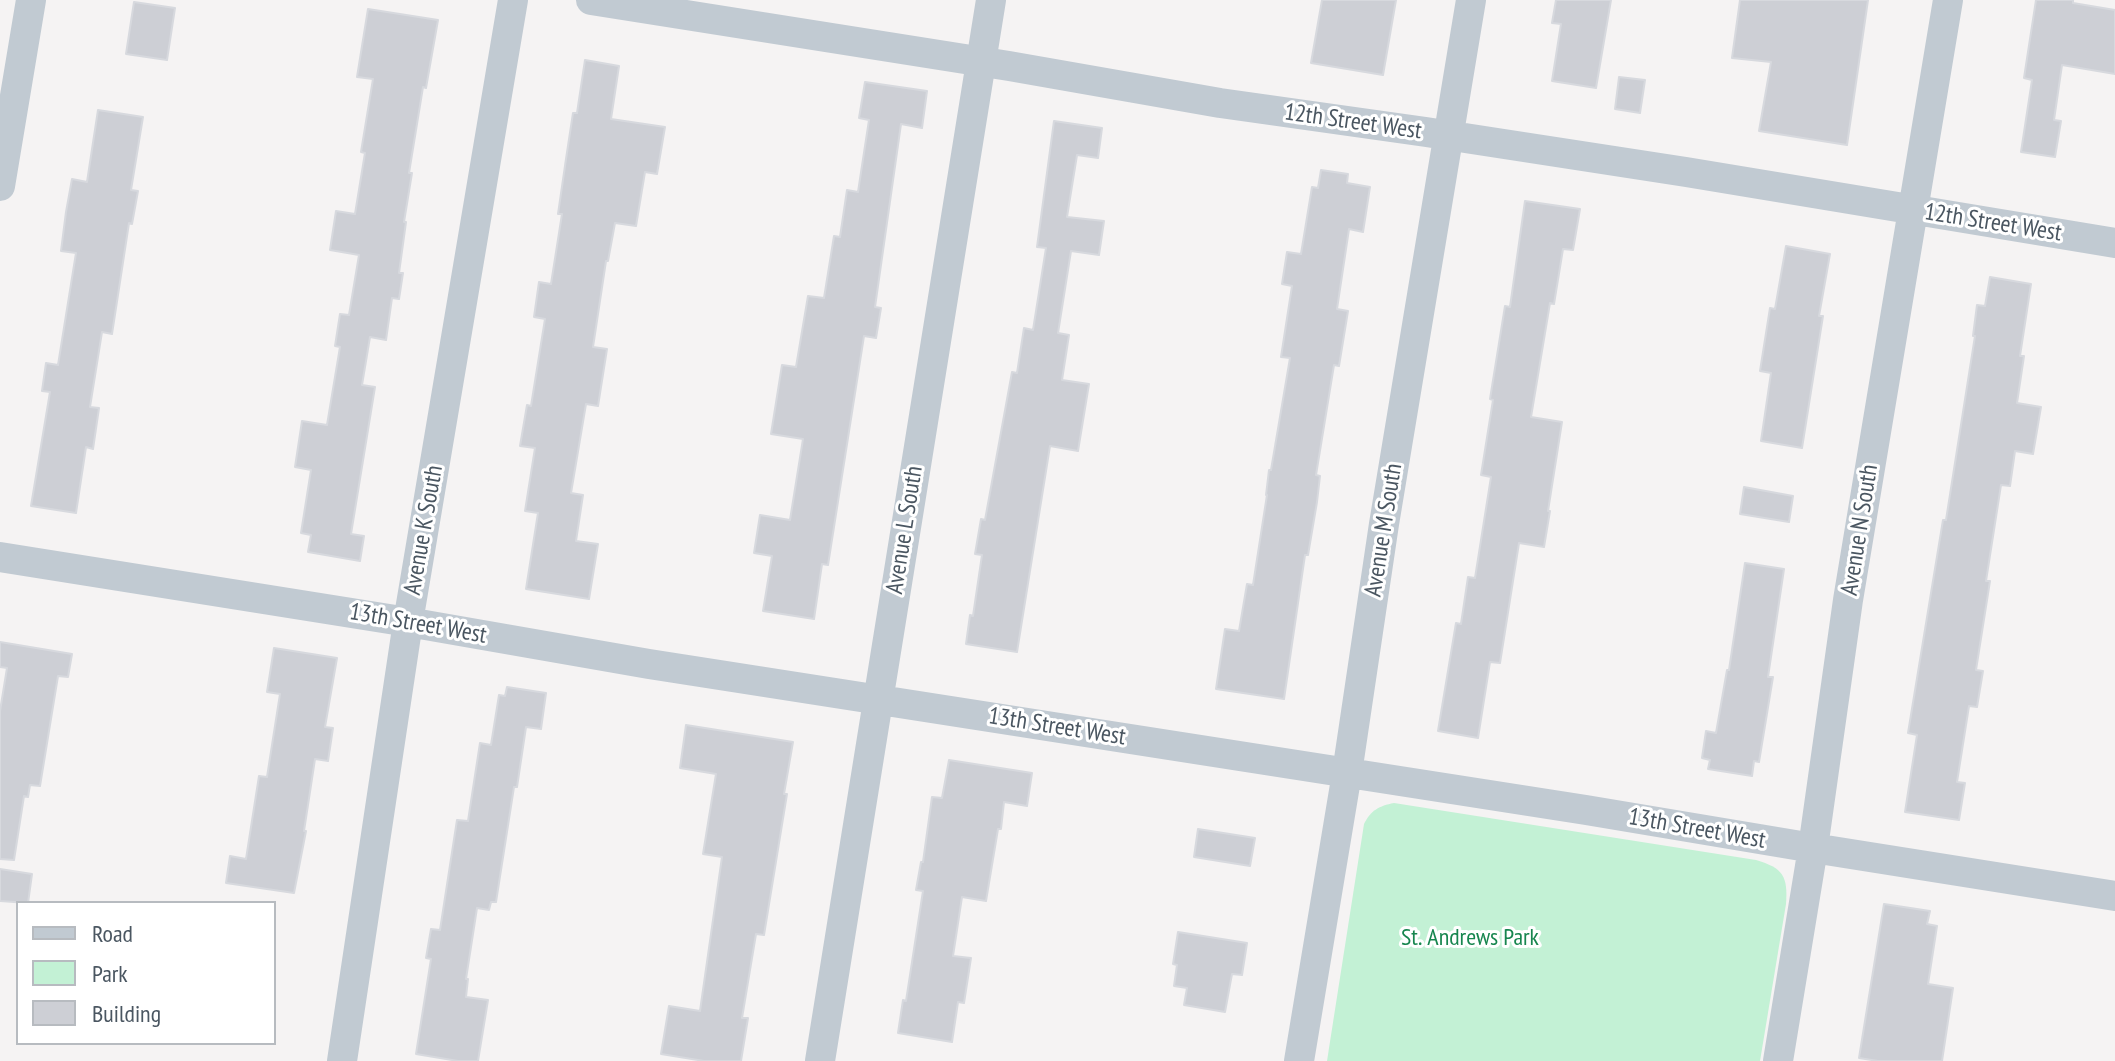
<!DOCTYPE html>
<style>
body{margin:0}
#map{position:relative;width:2115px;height:1061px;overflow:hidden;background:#f5f3f3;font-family:"PT Sans Narrow",sans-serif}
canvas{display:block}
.legend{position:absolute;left:16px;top:901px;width:260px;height:144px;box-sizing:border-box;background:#fff;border:2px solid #b7bbc0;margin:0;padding:10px 14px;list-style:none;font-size:24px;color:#4a5661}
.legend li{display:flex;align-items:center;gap:16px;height:40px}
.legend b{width:40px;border:2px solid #b7bbc0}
</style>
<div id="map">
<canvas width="2115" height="1061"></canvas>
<ul class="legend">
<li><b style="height:10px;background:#c1cad2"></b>Road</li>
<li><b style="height:22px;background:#c3f1d5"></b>Park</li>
<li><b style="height:22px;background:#cdcfd5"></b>Building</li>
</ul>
</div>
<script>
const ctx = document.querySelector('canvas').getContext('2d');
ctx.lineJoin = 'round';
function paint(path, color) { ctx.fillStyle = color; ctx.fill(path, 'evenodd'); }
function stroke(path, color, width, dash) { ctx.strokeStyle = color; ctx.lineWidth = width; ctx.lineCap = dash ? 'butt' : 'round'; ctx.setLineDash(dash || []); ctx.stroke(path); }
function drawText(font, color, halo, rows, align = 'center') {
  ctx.font = font + ' "PT Sans Narrow",sans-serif'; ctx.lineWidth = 6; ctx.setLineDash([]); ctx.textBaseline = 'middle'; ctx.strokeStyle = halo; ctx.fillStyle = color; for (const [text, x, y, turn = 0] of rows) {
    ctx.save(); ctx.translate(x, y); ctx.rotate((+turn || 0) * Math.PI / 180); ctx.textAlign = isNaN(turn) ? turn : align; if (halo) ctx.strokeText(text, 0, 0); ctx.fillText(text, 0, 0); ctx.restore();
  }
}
paint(new Path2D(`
 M 1394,803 L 1756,860 C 1783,868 1788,876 1786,904 L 1760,1061 L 1327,1061 L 1364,824 C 1371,810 1379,806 1394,803 Z`), '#c3f1d5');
const building = new Path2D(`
 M 1322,0 L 1396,0 L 1383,75 L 1311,63 Z
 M 1556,0 L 1611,0 L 1596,88 L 1552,81 L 1561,24 L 1552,23 Z
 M 1740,0 L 1868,0 L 1847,145 L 1759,131 L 1771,62 L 1732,58 Z
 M 2036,0 L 2073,0 L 2073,3 L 2115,10 L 2115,74 L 2062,65 L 2054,120 L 2061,121 L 2055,157 L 2021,152 L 2032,80 L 2024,78 Z
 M 134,2 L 175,8 L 167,60 L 126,54 Z
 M 368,9 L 438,20 L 426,88 L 423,87 L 409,173 L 412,173 L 404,222 L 406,222 L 399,273 L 403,273 L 399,299 L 392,298 L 386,340 L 370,337 L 362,385 L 375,387 L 351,534 L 364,536 L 360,561 L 308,552 L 311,535 L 301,533 L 311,470 L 295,467 L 302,421 L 327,425 L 340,347 L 335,346 L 340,314 L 349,315 L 359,255 L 330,250 L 336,211 L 355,214 L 365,153 L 361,152 L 373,79 L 357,77 Z
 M 585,60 L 619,66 L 611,119 L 665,127 L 657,174 L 645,172 L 636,226 L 615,223 L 608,261 L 606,261 L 593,347 L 607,349 L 598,406 L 586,404 L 571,493 L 583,495 L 576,541 L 598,544 L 589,599 L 526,589 L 538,513 L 525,511 L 535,448 L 520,446 L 527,405 L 531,406 L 545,319 L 534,317 L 539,282 L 551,284 L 562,214 L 558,214 L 566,159 L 573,113 L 577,113 Z
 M 1619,77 L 1645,80 L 1640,113 L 1615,109 Z
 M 865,82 L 927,91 L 922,128 L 901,124 L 875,307 L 881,308 L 876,338 L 864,336 L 828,565 L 822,564 L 814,619 L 763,611 L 772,556 L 754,553 L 760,515 L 790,520 L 803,439 L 771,434 L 782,365 L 796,367 L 808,296 L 824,298 L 834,236 L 840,237 L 847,190 L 858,192 L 869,120 L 859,118 Z
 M 98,110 L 143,117 L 131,190 L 138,191 L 132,224 L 129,223 L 112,334 L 102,332 L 90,407 L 99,408 L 93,449 L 86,447 L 76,513 L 31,506 L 50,392 L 42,391 L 46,363 L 58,365 L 76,253 L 61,251 L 66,212 L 72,179 L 87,182 Z
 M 1054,121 L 1102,128 L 1098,158 L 1077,155 L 1067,217 L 1104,221 L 1099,255 L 1071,251 L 1058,333 L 1069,335 L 1062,380 L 1089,384 L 1078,451 L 1050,446 L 1017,652 L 966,644 L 970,615 L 973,616 L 982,555 L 975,554 L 981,519 L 985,520 L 1012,372 L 1017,373 L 1024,328 L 1033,330 L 1046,248 L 1037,247 Z
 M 1321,170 L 1348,174 L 1347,183 L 1370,187 L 1363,232 L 1349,229 L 1337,309 L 1348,311 L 1339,366 L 1334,365 L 1316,475 L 1320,476 L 1317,502 L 1308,555 L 1305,555 L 1284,699 L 1216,689 L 1225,629 L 1239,631 L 1247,584 L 1253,585 L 1267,495 L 1266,495 L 1269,470 L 1271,470 L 1290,358 L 1281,357 L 1292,286 L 1282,284 L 1287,252 L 1301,254 L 1312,187 L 1318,188 Z
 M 1525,201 L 1580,209 L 1573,250 L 1563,249 L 1554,304 L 1550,303 L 1531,417 L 1562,422 L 1548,511 L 1550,511 L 1544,547 L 1519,543 L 1500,663 L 1490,662 L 1478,738 L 1438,731 L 1456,623 L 1461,624 L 1468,577 L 1475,578 L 1491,477 L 1481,475 L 1493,400 L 1490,399 L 1505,306 L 1510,307 Z
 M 1786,246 L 1830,254 L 1819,316 L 1823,316 L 1802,448 L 1761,441 L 1771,373 L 1760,371 L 1770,308 L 1775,309 Z
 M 1990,277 L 2031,284 L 2020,356 L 2024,356 L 2017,403 L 2041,407 L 2033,454 L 2015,451 L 2010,486 L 2001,485 L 1986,581 L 1990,581 L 1976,670 L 1983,671 L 1977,707 L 1969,706 L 1957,782 L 1965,783 L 1959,820 L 1905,812 L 1917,735 L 1908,733 L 1943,520 L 1946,520 L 1975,336 L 1973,336 L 1977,305 L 1985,306 Z
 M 1744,487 L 1793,496 L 1789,522 L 1740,514 Z
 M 1745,563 L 1784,569 L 1768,677 L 1773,677 L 1759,762 L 1754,761 L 1752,776 L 1708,769 L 1710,760 L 1702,758 L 1706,731 L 1716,733 L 1727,670 L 1729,670 Z
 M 0,642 L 72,654 L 68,677 L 58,676 L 40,786 L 30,785 L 28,797 L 24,796 L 14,860 L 0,859 L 0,711 L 7,668 L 0,667 Z
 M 274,648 L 337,658 L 325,727 L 333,728 L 328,761 L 315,759 L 304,831 L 306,831 L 294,893 L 226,883 L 230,856 L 246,859 L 259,776 L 267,777 L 280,694 L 267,692 Z
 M 507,687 L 546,693 L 541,729 L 526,727 L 517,787 L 514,787 L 496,902 L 491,902 L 489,910 L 477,908 L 466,979 L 468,979 L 466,997 L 488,1000 L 478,1061 L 458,1061 L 416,1054 L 431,959 L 426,958 L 431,929 L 440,930 L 457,820 L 468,821 L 480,743 L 491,745 L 499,695 L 505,696 Z
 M 686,725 L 793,742 L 784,794 L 787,794 L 764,935 L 756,934 L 742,1018 L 748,1018 L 741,1061 L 704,1061 L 661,1054 L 669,1006 L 700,1011 L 722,857 L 703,854 L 716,774 L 680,768 Z
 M 949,760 L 1032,773 L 1027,806 L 1004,802 L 1001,829 L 998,829 L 986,901 L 962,897 L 953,956 L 971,958 L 964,1003 L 958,1002 L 952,1042 L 898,1033 L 903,1000 L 906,1001 L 923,891 L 916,890 L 921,862 L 923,862 L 932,797 L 942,798 Z
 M 1198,829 L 1255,838 L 1250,866 L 1194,857 Z
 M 0,869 L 32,874 L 28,903 L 0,901 Z
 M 1884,904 L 1930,911 L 1927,924 L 1937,926 L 1928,984 L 1953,988 L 1942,1061 L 1878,1061 L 1859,1058 Z
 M 1178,932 L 1247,943 L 1242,975 L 1232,974 L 1225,1012 L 1184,1005 L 1187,988 L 1174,986 L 1177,965 L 1173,964 Z`);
paint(building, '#cdcfd5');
stroke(building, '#d7d9de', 2);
stroke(new Path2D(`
 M 591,0 L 1009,66 L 1220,103 L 1426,132 L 1686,172 L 2115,243
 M 0,186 L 31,0
 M 0,557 L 408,622 L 649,664 L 1586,810 L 1813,848 L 2115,896
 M 342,1061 L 408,622 L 513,0
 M 820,1061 L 991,0
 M 1299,1061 L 1347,773 L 1384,524 L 1471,0
 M 1778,1061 L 1813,848 L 1848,600 L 1948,0`), '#c1cad2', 30);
drawText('24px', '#4a5661', '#fff', [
 ["12th Street West",1353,122,8],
 ["12th Street West",1993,223,9],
 ["Avenue K South",424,530,-80],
 ["Avenue L South",905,530,-81],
 ["Avenue M South",1384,530,-81],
 ["Avenue N South",1860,530,-81],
 ["13th Street West",418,624,10],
 ["13th Street West",1057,727,9],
 ["13th Street West",1697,829,10]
]);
drawText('24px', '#17864f', '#fff', [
 ["St. Andrews Park",1470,938]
]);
</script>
